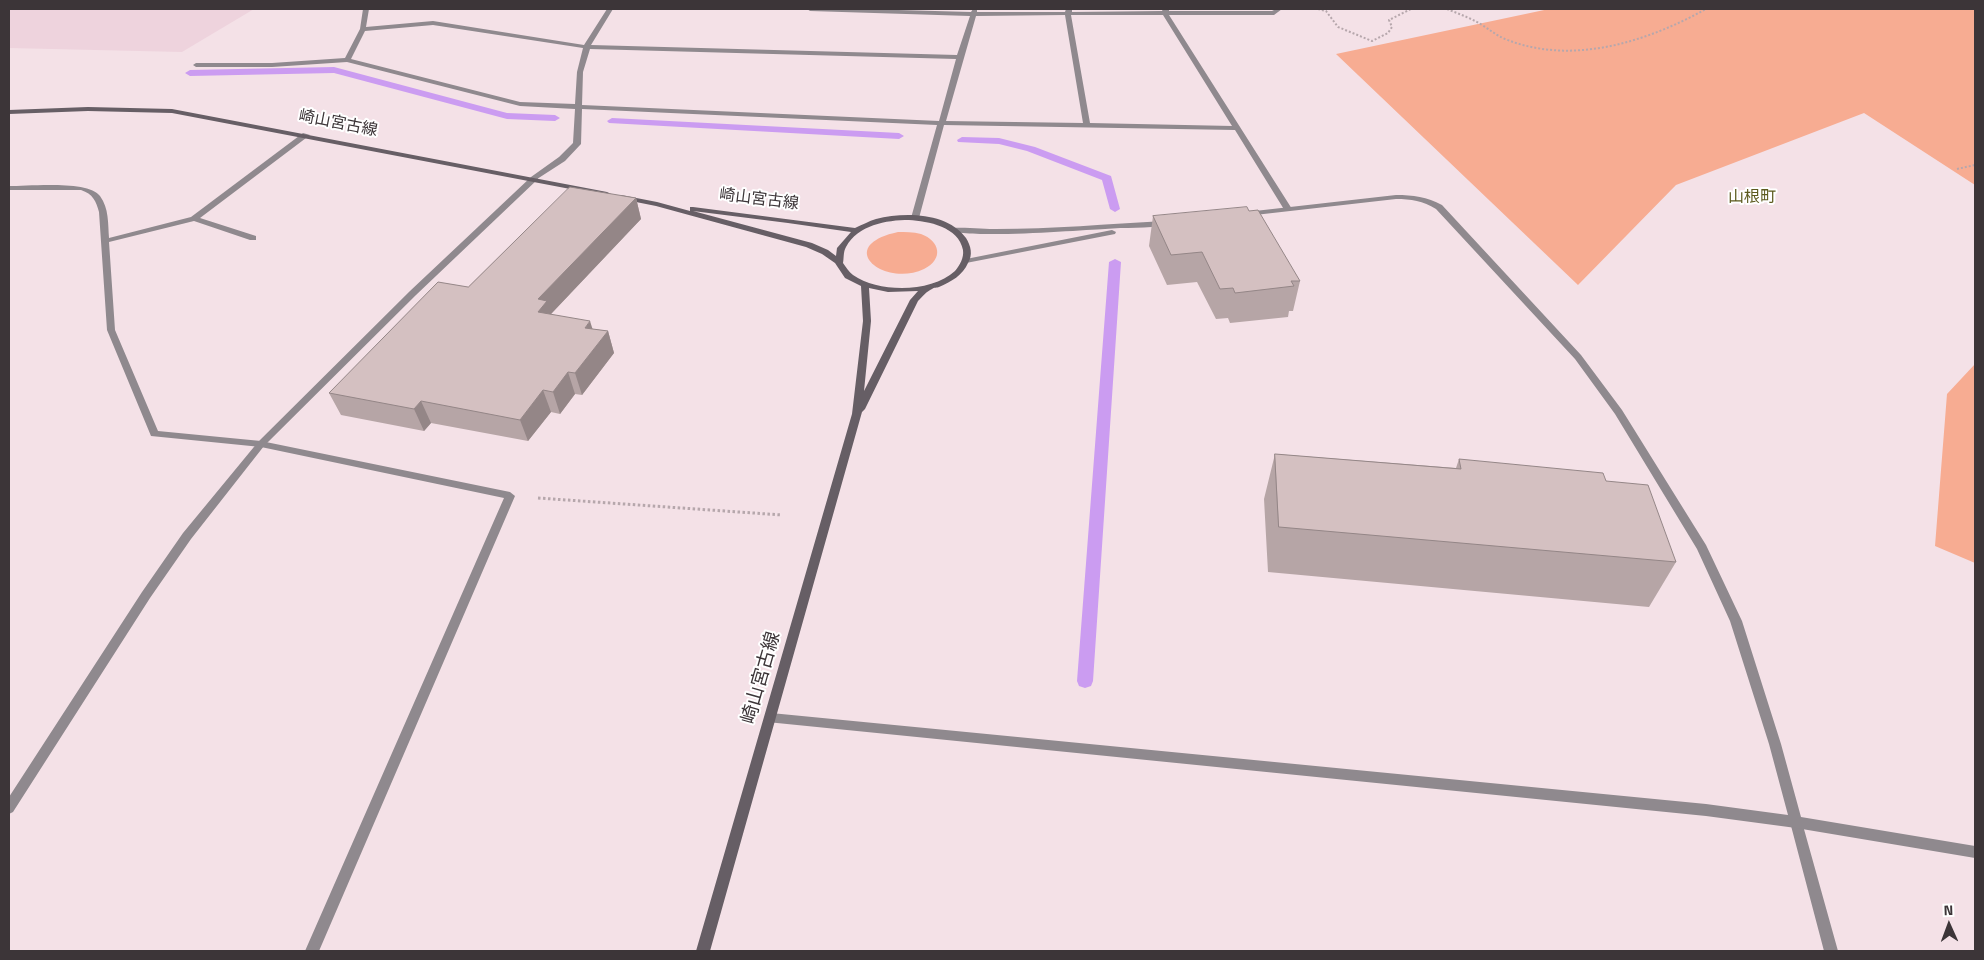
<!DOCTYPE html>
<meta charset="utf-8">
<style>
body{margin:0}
#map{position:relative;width:1984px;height:960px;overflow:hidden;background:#f4e1e7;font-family:"Titillium Web",sans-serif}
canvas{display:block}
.frame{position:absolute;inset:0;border:10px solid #3c3538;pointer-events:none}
.north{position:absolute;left:1924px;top:900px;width:50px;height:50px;-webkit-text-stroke:4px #fff;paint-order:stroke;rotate:358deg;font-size:14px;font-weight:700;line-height:20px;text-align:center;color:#3c3538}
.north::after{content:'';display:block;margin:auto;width:18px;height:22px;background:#3c3538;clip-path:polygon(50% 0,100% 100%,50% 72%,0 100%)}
</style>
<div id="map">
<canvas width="1984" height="960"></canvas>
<div class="frame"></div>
<div class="north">N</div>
</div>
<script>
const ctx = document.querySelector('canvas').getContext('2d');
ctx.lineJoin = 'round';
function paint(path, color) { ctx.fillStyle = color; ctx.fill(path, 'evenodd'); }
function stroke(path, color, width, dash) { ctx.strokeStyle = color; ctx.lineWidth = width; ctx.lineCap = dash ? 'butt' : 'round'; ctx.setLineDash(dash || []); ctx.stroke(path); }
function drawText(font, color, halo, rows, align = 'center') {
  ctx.font = font + ' "Titillium Web","Noto Sans JP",sans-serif'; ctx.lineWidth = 4; ctx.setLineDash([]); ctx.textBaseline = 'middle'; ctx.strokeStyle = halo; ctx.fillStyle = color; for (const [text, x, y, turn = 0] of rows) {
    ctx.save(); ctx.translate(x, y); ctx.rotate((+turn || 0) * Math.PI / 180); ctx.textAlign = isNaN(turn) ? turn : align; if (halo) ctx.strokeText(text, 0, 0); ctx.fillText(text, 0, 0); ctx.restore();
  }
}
paint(new Path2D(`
 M 9,9 L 254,9 L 182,52 L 9,48 Z`), '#eed3dd');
paint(new Path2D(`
 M 1549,9 L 1975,9 L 1975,185 L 1864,113 L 1676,185 L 1578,285 L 1336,54 Z
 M 898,232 C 905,232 913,232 921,234 C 940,241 944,259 924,269 C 884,288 833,246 898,232 Z
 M 1975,364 L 1975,563 L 1935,546 L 1947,394 Z`), '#f7ac92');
paint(new Path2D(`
 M 334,67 L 507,113 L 555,115 L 560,118 L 555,121 L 507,119 L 334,73 L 190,76 L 185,73 L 190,70 Z
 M 612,118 L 899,133 L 904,136 L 899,139 L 609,123 L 607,121 Z
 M 962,137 L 999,138 L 1035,147 L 1111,176 L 1120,209 L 1115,212 L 1110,209 L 1102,180 L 1027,151 L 999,144 L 958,142 L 957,140 Z
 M 1115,259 L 1121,262 L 1093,681 L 1091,686 L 1085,688 L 1079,686 L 1077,681 L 1109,262 Z`), '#cb9cf1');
stroke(new Path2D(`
 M 1318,9 L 1326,11 L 1338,27 L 1372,41 L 1388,33 L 1392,27 L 1389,20 L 1411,9
 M 1447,9 C 1459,14 1471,18 1482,25 C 1490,30 1496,35 1505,39 C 1572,66 1646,42 1706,9
 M 1957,169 L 1975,165`), '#b6a7ac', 2, [2, 2]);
stroke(new Path2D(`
 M 538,498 L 782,515`), '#b6a7ac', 3, [2.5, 2.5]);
paint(new Path2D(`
 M 363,9 L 369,9 L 366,27 L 433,21 L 584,45 L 607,9 L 613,9 L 591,45 L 957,55 L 970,16 L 810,11 L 807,9 L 862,9 L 971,12 L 973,9 L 977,9 L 977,12 L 1065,12 L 1066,9 L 1072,9 L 1072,12 L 1162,11 L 1163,9 L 1169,9 L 1169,11 L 1272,11 L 1276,9 L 1282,9 L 1274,15 L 1169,15 L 1292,209 L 1288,211 L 1285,211 L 1235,130 L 944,125 L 919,218 L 915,220 L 911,218 L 937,125 L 582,109 L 581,144 L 565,161 L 534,181 L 531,181 L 531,177 L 559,157 L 573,143 L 575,109 L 520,106 L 347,62 L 272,67 L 196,67 L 193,65 L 196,63 L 272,63 L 345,58 L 360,29 ZM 1065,15 L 1083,123 L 946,121 L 976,16 ZM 1071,15 L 1163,15 L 1232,126 L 1090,123 ZM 433,25 L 583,48 L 577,72 L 575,104 L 520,102 L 351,59 L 365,31 ZM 590,49 L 956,59 L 939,121 L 582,105 L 583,72 Z
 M 303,133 L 310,135 L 200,218 L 256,236 L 256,240 L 250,240 L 194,221 L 109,242 L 115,330 L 158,431 L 261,441 L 510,492 L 515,496 L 319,951 L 305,951 L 504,498 L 261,447 L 151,436 L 107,330 L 99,212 C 96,201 93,194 81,190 L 9,190 L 9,186 C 29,186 89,180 100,196 C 109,208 108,224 109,238 L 191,217 Z
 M 1796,816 L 1801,818 L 1802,822 L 1838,951 L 1824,951 L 1790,822 L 1791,818 Z`), '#8f898e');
paint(new Path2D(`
 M 531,177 L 537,177 L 538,179 L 416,295 L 264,446 L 191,539 L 150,598 L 13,812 L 9,814 L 9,797 L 142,592 L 183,533 L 258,442 L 410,291 Z
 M 1396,195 C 1413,195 1427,197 1442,205 L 1581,355 L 1622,410 L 1706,545 L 1742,621 L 1781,744 L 1801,817 L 1975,846 L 1975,858 L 1796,828 L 1706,816 L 767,722 L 765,718 L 767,714 L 771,713 L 1706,804 L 1788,815 L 1769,744 L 1730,621 L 1697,549 L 1615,414 L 1575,359 L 1436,209 C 1423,201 1411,199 1396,199 L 1246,216 L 1242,214 L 1246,212 Z
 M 1164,221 L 1168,223 L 1167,225 C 1147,229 1125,227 1105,229 C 1080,230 962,240 947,229 C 952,226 987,229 996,229 C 1052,229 1108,224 1164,221 Z
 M 1112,230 L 1116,232 L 1115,234 L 966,263 L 962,261 L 966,259 Z`), '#8f898e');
paint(new Path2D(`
 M 88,107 L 172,109 L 607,192 L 611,194 L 607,196 L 172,113 L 88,111 L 9,114 L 9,110 Z
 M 621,195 L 657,202 L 690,211 L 690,207 L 693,207 L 855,228 C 862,225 869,221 876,219 C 904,212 947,212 966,238 C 971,246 973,255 968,263 C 963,275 951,282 939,287 C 937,288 934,287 932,289 C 927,291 922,297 918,301 L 865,409 L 862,412 L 710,951 L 696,951 L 852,414 L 863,321 L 861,286 L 845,278 L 835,263 L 822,254 L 806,247 L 656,206 L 621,199 ZM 693,211 L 788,223 L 851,232 L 837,248 L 836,256 L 828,250 L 812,243 ZM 909,220 C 928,221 959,227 963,250 C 964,258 960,265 955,271 C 931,293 879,293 853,275 C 849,272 846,267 843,263 C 844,259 843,252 846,247 C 858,225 886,220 909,220 ZM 869,288 L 888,292 L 918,291 L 910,300 L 864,391 L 871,321 Z`), '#665e65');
paint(new Path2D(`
 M 636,198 L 641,219 L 551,314 L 552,315 L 593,329 L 608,331 L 614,353 L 582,395 L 575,394 L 560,414 L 551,412 L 528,441 L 431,423 L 424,431 L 341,415 L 329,393 L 468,287 Z
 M 1153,216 L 1300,281 L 1293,311 L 1289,311 L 1288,317 L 1230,323 L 1228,318 L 1216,319 L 1197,282 L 1167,285 L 1149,246 Z
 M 1275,454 L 1456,468 L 1459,459 L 1606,481 L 1676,562 L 1649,607 L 1268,572 L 1264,499 Z`), '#b6a5a6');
paint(new Path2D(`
 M 636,198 L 641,219 L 551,314 L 554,322 L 538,312 L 538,299 Z
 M 590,321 L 597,343 L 585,328 Z
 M 608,331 L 614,353 L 582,395 L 575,373 Z
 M 568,372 L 575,394 L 560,414 L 553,392 Z
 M 543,390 L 551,412 L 528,441 L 520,420 Z
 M 421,401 L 431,423 L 424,431 L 414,409 Z`), '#948687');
const building = new Path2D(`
 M 570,187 L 636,198 L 538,299 L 547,301 L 538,312 L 590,321 L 585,328 L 608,331 L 575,373 L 568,372 L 553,392 L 543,390 L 520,420 L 421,401 L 414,409 L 329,393 L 438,282 L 468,287 Z
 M 1247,207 L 1249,211 L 1258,210 L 1300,281 L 1291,281 L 1294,286 L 1235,293 L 1233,288 L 1220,289 L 1202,252 L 1171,255 L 1153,216 Z
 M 1275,454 L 1461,469 L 1459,459 L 1603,473 L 1606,481 L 1648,485 L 1676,562 L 1279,527 Z`);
paint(building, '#d4c0c1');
stroke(building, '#948687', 1);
drawText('16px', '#3c3538', '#fff', [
 ["崎山宮古線",338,124,11],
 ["崎山宮古線",759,200,7]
]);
drawText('16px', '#5c5a1e', '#fff', [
 ["山根町",1752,198]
]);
drawText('19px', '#3c3538', '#fff', [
 ["崎山宮古線",762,678,-74]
]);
</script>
